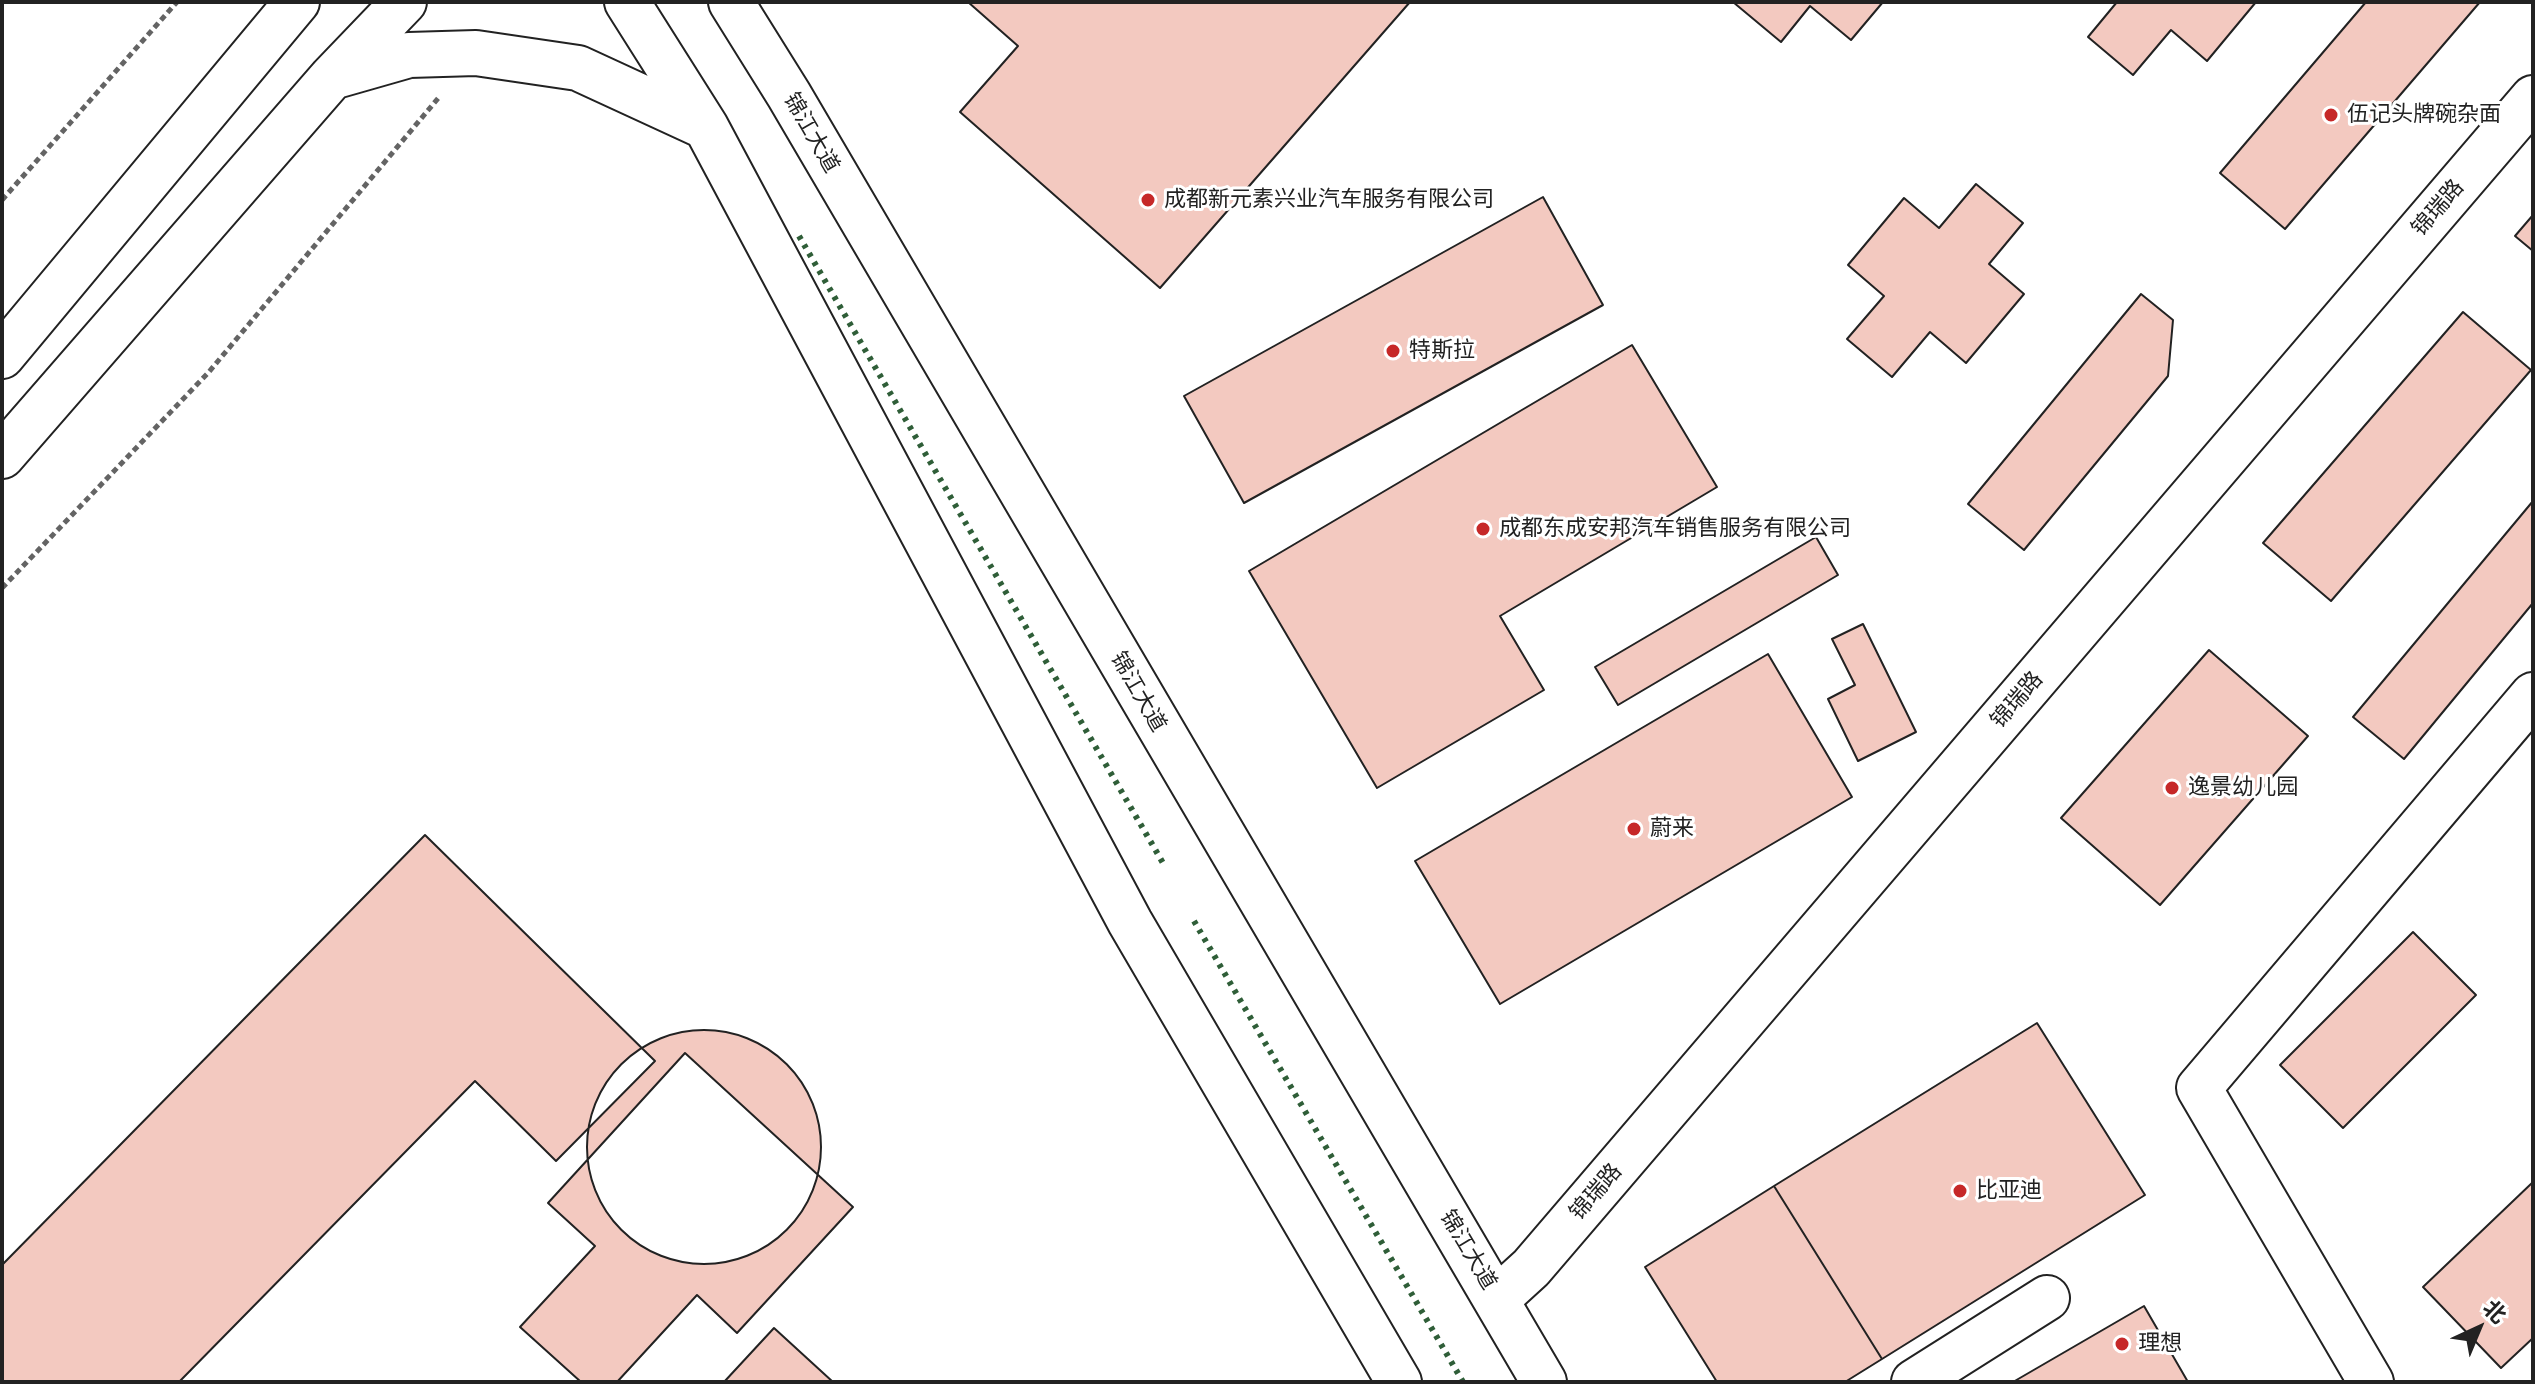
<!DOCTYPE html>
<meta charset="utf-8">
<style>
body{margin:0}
#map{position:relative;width:2535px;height:1384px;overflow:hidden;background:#fff;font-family:Literata,"Noto Sans SC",serif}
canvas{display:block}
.frame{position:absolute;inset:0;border:4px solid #222;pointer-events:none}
.north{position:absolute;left:2439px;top:1288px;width:80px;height:80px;-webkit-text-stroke:6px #fff;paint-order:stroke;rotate:44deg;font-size:22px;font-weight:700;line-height:32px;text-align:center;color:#222}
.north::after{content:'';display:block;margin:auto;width:28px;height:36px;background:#222;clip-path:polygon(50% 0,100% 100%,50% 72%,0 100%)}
</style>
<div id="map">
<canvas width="2535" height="1384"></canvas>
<div class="frame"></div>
<div class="north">北</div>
</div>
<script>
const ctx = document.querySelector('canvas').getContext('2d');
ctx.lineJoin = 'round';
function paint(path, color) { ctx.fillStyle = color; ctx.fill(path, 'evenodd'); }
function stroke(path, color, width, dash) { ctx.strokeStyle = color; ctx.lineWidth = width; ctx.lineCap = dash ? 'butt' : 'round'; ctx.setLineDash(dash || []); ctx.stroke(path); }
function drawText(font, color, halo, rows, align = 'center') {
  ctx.font = font + ' Literata,"Noto Sans SC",serif'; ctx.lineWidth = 6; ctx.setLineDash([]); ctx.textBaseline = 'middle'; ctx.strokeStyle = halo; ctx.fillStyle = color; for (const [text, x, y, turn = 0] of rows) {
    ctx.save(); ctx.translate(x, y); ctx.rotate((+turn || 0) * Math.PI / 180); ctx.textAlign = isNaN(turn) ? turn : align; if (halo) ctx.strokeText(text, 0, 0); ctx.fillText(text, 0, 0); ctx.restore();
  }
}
const building = new Path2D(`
 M 968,2 L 1410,2 L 1160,288 L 960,112 L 1018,46 Z
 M 1733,2 L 1883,2 L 1851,40 L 1810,6 L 1781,42 Z
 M 2117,2 L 2256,2 L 2207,61 L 2171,30 L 2133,75 L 2088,37 Z
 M 2366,2 L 2480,2 L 2285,229 L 2220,173 Z
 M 1976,184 L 2023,223 L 1989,264 L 2024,294 L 1966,363 L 1930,332 L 1892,377 L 1847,339 L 1884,296 L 1848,265 L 1904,198 L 1939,228 Z
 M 1543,197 L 1603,305 L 1244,503 L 1184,396 Z
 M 2533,215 L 2533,251 L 2515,236 Z
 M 2141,294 L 2173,320 L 2168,376 L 2024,550 L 1968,504 Z
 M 2463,312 L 2531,370 L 2331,601 L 2263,543 Z
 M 1632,345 L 1717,487 L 1500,616 L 1544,690 L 1377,788 L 1249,571 Z
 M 2533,501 L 2533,603 L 2404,759 L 2353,717 Z
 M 1816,537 L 1838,575 L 1618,705 L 1595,667 Z
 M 1863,624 L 1916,732 L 1858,761 L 1828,699 L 1855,685 L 1832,639 Z
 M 2209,650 L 2308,736 L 2160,905 L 2061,818 Z
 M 1768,654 L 1852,797 L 1500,1004 L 1415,861 Z
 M 425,835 L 655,1061 L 556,1161 L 475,1081 L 179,1382 L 2,1382 L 2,1265 Z
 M 2413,932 L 2476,995 L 2343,1128 L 2280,1065 Z
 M 2037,1023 L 2145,1195 L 1882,1359 L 1774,1186 Z
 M587 1147a117 117 0 1 1 234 0a117 117 0 1 1-234 0Z
 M 685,1053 L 853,1207 L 737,1333 L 697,1295 L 617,1382 L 581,1382 L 520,1327 L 595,1246 L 548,1203 Z
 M 2533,1182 L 2533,1338 L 2501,1368 L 2423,1287 Z
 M 1774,1186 L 1882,1359 L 1845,1382 L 1717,1382 L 1645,1267 Z
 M 2144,1306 L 2188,1382 L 2013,1382 Z
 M 774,1328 L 833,1382 L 724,1382 Z`);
paint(building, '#f3c9c0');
stroke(building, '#222', 2);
const minor = new Path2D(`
 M 1497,1299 L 1531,1268 L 2533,98
 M 1914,1382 L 2047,1298
 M 2371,1382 L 2199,1088 L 2533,695`);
const major = new Path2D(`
 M 627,2 L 706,127 L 1130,922 L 1399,1382
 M 731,2 L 789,95 L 1544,1382
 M 332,77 L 409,55 L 476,53 L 578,68 L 706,127
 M 2,356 L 297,2
 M 2,456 L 332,77 L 404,2`);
stroke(minor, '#222', 48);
stroke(major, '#222', 48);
stroke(new Path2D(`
 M 2,200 L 177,2
 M 2,588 L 208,373 L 440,96`), '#646464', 5, [6, 4]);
stroke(minor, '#fff', 44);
stroke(major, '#fff', 44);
stroke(new Path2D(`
 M 799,236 L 1163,863
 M 1194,921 L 1463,1382`), '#2f5e38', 6, [4, 6]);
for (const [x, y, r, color] of [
 [2331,115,8,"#c62828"],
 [1148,200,8,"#c62828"],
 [1393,351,8,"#c62828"],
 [1483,529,8,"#c62828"],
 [2172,788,8,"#c62828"],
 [1634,829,8,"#c62828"],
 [1960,1191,8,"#c62828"],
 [2122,1344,8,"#c62828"]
]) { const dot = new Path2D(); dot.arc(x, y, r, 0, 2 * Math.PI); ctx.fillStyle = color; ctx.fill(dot); stroke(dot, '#fff', 3); }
drawText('22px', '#222', '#fff', [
 ["伍记头牌碗杂面",2347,115],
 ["成都新元素兴业汽车服务有限公司",1164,200],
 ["特斯拉",1409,351],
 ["成都东成安邦汽车销售服务有限公司",1499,529],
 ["逸景幼儿园",2188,788],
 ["蔚来",1650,829],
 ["比亚迪",1976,1191],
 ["理想",2138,1344]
], 'left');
drawText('22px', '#222', '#fff', [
 ["锦江大道",811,133,60],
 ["锦瑞路",2438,208,-49],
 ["锦江大道",1138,692,60],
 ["锦瑞路",2017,700,-49],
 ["锦瑞路",1596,1192,-49],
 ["锦江大道",1468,1250,59]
]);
</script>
